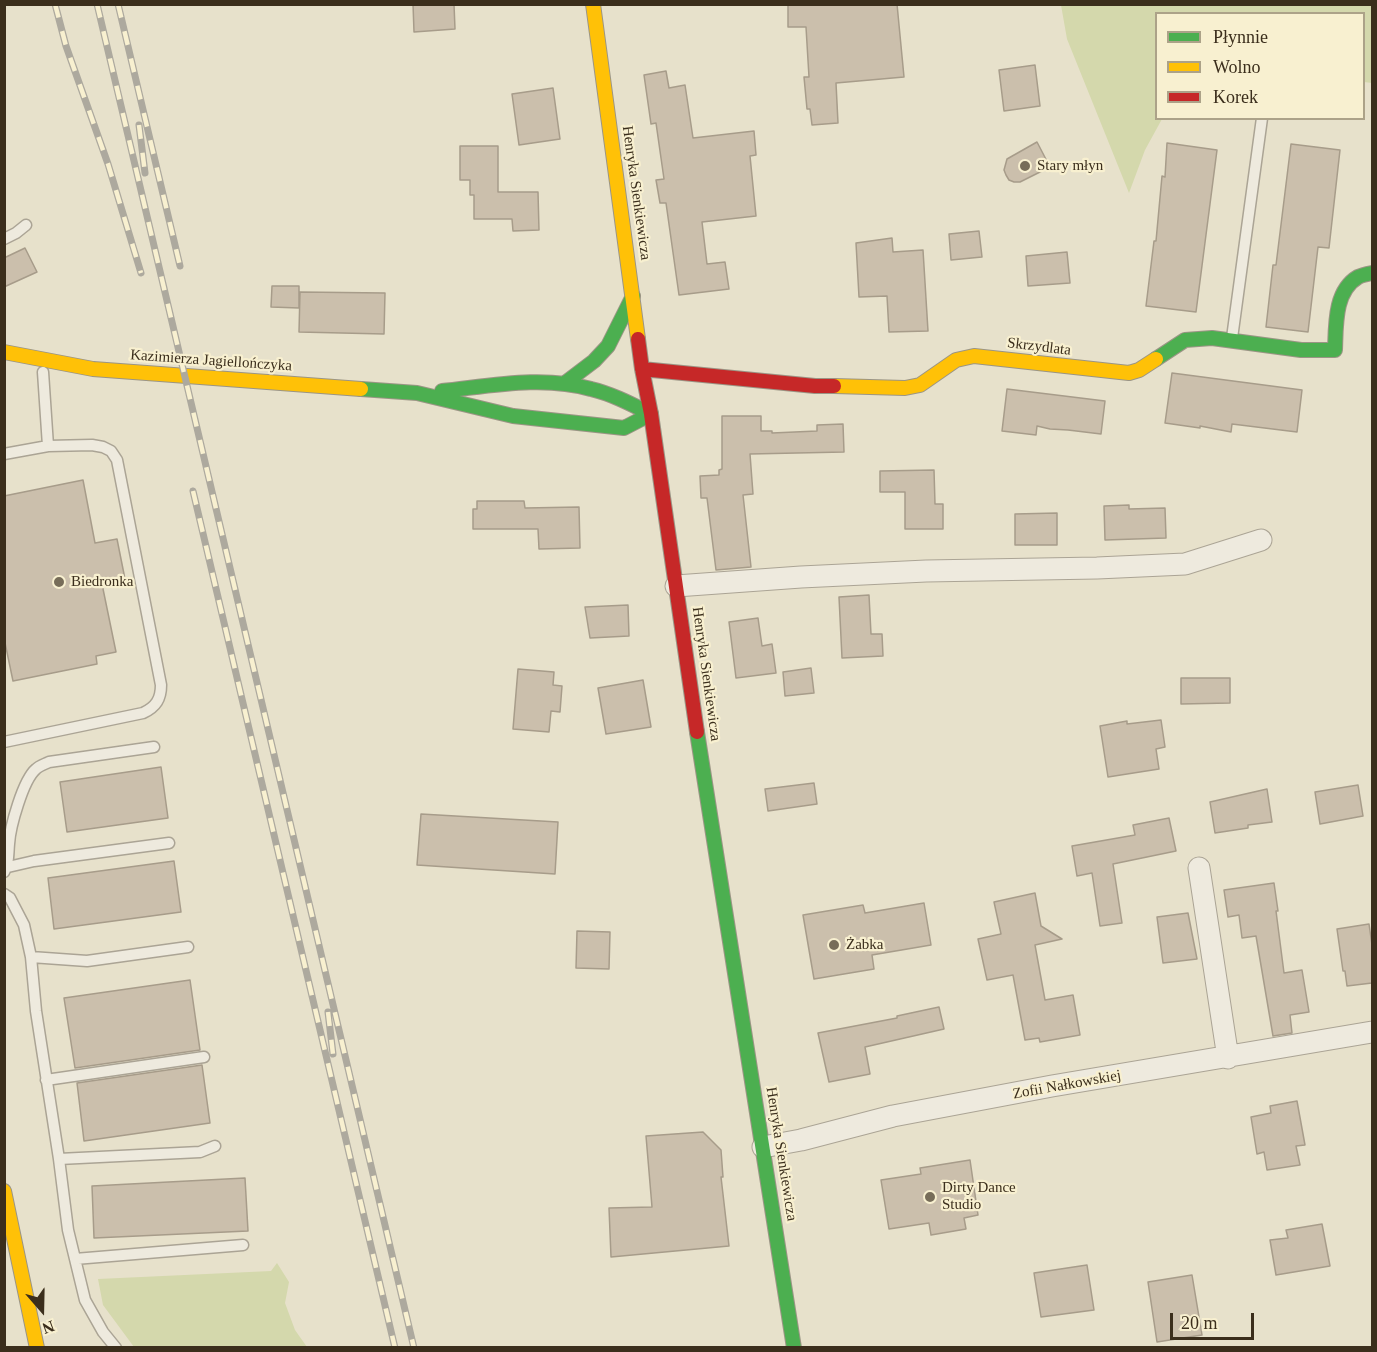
<!DOCTYPE html>
<meta charset="utf-8">
<style>
body{margin:0}
#map{position:relative;width:1377px;height:1352px;overflow:hidden;background:#e7e1cb;font-family:Georgia,serif}
canvas{display:block}
.frame{position:absolute;inset:0;border:6px solid #3b2e1c;pointer-events:none}
.legend{position:absolute;left:1155px;top:12px;width:210px;height:108px;box-sizing:border-box;background:#f8f0d0;border:2px solid #aca288;margin:0;padding:8px 10px;list-style:none;font-size:18px;color:#3b2e1c}
.legend li{display:flex;align-items:center;gap:12px;height:30px}
.legend b{width:30px;border:2px solid #aca288}
.north{position:absolute;left:12px;top:1280px;width:60px;height:60px;-webkit-text-stroke:4px #f8f0d0;paint-order:stroke;rotate:160deg;font-size:16px;font-weight:700;line-height:24px;text-align:center;color:#3b2e1c}
.north::after{content:'';display:block;margin:auto;width:21px;height:27px;background:#3b2e1c;clip-path:polygon(50% 0,100% 100%,50% 72%,0 100%)}
.scale{position:absolute;left:1170px;top:1313px;width:84px;height:27px;box-sizing:border-box;border:3px solid #3b2e1c;border-top:0;padding-left:8px;font-size:18px;line-height:21px;white-space:nowrap;color:#3b2e1c;-webkit-text-stroke:4px #f8f0d0;paint-order:stroke}
</style>
<div id="map">
<canvas width="1377" height="1352"></canvas>
<div class="frame"></div>
<ul class="legend">
<li><b style="height:8px;background:#4caf50"></b>Płynnie</li>
<li><b style="height:8px;background:#ffc107"></b>Wolno</li>
<li><b style="height:8px;background:#c62828"></b>Korek</li>
</ul>
<div class="north">N</div>
<div class="scale">20 m</div>
</div>
<script>
const ctx = document.querySelector('canvas').getContext('2d');
ctx.lineJoin = 'round';
function paint(path, color) { ctx.fillStyle = color; ctx.fill(path, 'evenodd'); }
function stroke(path, color, width, dash) { ctx.strokeStyle = color; ctx.lineWidth = width; ctx.lineCap = dash ? 'butt' : 'round'; ctx.setLineDash(dash || []); ctx.stroke(path); }
function drawText(font, color, halo, rows, align = 'center') {
  ctx.font = font + ' Georgia,serif'; ctx.lineWidth = 4.5; ctx.setLineDash([]); ctx.textBaseline = 'middle'; ctx.strokeStyle = halo; ctx.fillStyle = color; for (const [text, x, y, turn = 0] of rows) {
    ctx.save(); ctx.translate(x, y); ctx.rotate((+turn || 0) * Math.PI / 180); ctx.textAlign = isNaN(turn) ? turn : align; if (halo) ctx.strokeText(text, 0, 0); ctx.fillText(text, 0, 0); ctx.restore();
  }
}
paint(new Path2D(`
 M 1061,5 L 1372,5 L 1372,83 L 1364,82 L 1364,14 L 1156,14 L 1156,118 L 1162,119 L 1145,150 L 1129,193 L 1067,39 Z
 M 277,1263 L 289,1282 L 285,1303 L 295,1330 L 307,1347 L 134,1347 L 103,1305 L 98,1279 L 271,1271 Z`), '#d4d8ac');
const building = new Path2D(`
 M 413,4 L 454,4 L 455,29 L 414,32 Z
 M 788,4 L 897,4 L 904,77 L 836,83 L 838,123 L 812,125 L 810,109 L 807,109 L 804,77 L 809,77 L 806,27 L 788,27 Z
 M 1035,65 L 1040,106 L 1004,111 L 999,70 Z
 M 666,71 L 669,88 L 685,85 L 693,138 L 754,131 L 756,155 L 750,156 L 756,216 L 702,222 L 707,264 L 725,262 L 729,289 L 679,295 L 666,203 L 660,203 L 656,180 L 664,179 L 656,123 L 651,124 L 644,75 Z
 M 553,88 L 560,139 L 519,145 L 512,94 Z
 M 1037,142 L 1050,167 L 1020,182 L 1014,182 L 1009,180 L 1006,175 L 1004,170 L 1007,159 Z
 M 1167,143 L 1217,150 L 1196,312 L 1146,306 L 1154,241 L 1156,241 L 1162,176 L 1165,177 Z
 M 1291,144 L 1340,150 L 1329,248 L 1318,247 L 1308,332 L 1266,327 L 1273,265 L 1276,265 Z
 M 460,146 L 498,146 L 498,192 L 538,192 L 539,230 L 513,231 L 512,219 L 474,219 L 474,195 L 470,195 L 470,180 L 460,180 Z
 M 979,231 L 982,257 L 951,260 L 949,234 Z
 M 892,238 L 893,252 L 923,250 L 928,331 L 889,332 L 887,296 L 859,297 L 856,243 Z
 M 25,248 L 37,272 L 4,287 L 4,258 Z
 M 1067,252 L 1070,283 L 1028,286 L 1026,256 Z
 M 272,286 L 299,286 L 299,308 L 271,307 Z
 M 300,292 L 385,293 L 384,334 L 299,332 Z
 M 1172,373 L 1302,390 L 1297,432 L 1232,424 L 1231,432 L 1200,426 L 1200,428 L 1165,423 Z
 M 1007,389 L 1105,401 L 1101,434 L 1068,430 L 1050,429 L 1037,426 L 1036,435 L 1002,431 Z
 M 722,416 L 761,416 L 761,431 L 772,431 L 772,433 L 817,431 L 817,425 L 843,424 L 844,452 L 750,454 L 753,494 L 743,495 L 751,567 L 716,570 L 707,498 L 701,498 L 700,476 L 719,475 L 719,470 L 722,469 Z
 M 934,470 L 935,504 L 943,504 L 943,529 L 905,529 L 905,492 L 880,492 L 880,471 Z
 M 83,480 L 95,543 L 117,539 L 125,579 L 102,584 L 116,652 L 96,656 L 97,664 L 13,681 L 4,638 L 4,496 Z
 M 477,501 L 524,501 L 525,508 L 579,507 L 580,548 L 539,549 L 538,529 L 473,529 L 473,509 L 477,509 Z
 M 1129,505 L 1129,509 L 1165,508 L 1166,538 L 1105,540 L 1104,506 Z
 M 1057,513 L 1057,545 L 1015,545 L 1015,514 Z
 M 869,595 L 871,634 L 882,634 L 883,656 L 842,658 L 839,597 Z
 M 628,605 L 629,636 L 590,638 L 585,607 Z
 M 758,618 L 762,646 L 772,644 L 776,673 L 736,678 L 729,622 Z
 M 811,668 L 814,693 L 785,696 L 783,672 Z
 M 518,669 L 554,672 L 553,685 L 562,686 L 560,712 L 551,711 L 549,732 L 513,729 Z
 M 1181,678 L 1230,678 L 1230,703 L 1181,704 Z
 M 643,680 L 651,727 L 606,734 L 598,688 Z
 M 1161,720 L 1165,747 L 1156,749 L 1159,769 L 1108,777 L 1100,726 L 1127,721 L 1127,724 Z
 M 161,767 L 168,818 L 67,832 L 60,782 Z
 M 814,783 L 817,804 L 768,811 L 765,789 Z
 M 1358,785 L 1363,816 L 1320,824 L 1315,792 Z
 M 1267,789 L 1272,822 L 1248,825 L 1248,828 L 1215,833 L 1210,802 Z
 M 421,814 L 558,822 L 555,874 L 417,865 Z
 M 1169,818 L 1176,851 L 1113,864 L 1122,923 L 1100,926 L 1092,873 L 1077,876 L 1072,846 L 1135,835 L 1133,825 Z
 M 174,861 L 181,912 L 54,929 L 48,878 Z
 M 1274,883 L 1278,911 L 1276,911 L 1284,973 L 1302,970 L 1309,1012 L 1290,1015 L 1292,1033 L 1273,1036 L 1256,936 L 1242,938 L 1239,915 L 1228,917 L 1224,890 Z
 M 1035,893 L 1041,926 L 1062,939 L 1035,945 L 1045,1000 L 1073,995 L 1080,1035 L 1040,1042 L 1039,1038 L 1025,1040 L 1013,975 L 987,980 L 978,939 L 1001,934 L 994,902 Z
 M 924,903 L 931,945 L 872,955 L 874,969 L 814,979 L 803,915 L 863,905 L 865,913 Z
 M 1188,913 L 1197,959 L 1163,963 L 1157,917 Z
 M 1369,924 L 1372,945 L 1372,983 L 1347,986 L 1345,971 L 1343,971 L 1337,929 Z
 M 577,931 L 610,932 L 609,969 L 576,968 Z
 M 190,980 L 200,1050 L 75,1068 L 64,998 Z
 M 939,1007 L 944,1029 L 865,1047 L 870,1074 L 829,1082 L 818,1033 L 897,1018 L 897,1016 Z
 M 202,1065 L 210,1123 L 84,1141 L 77,1083 Z
 M 1297,1101 L 1305,1145 L 1296,1146 L 1300,1165 L 1267,1170 L 1264,1152 L 1257,1154 L 1251,1117 L 1271,1113 L 1270,1106 Z
 M 703,1132 L 721,1150 L 723,1177 L 721,1177 L 729,1246 L 611,1257 L 609,1208 L 652,1207 L 646,1136 Z
 M 970,1160 L 978,1215 L 964,1218 L 966,1229 L 931,1235 L 929,1223 L 889,1229 L 881,1180 L 921,1174 L 920,1168 Z
 M 245,1178 L 248,1231 L 94,1238 L 92,1186 Z
 M 1322,1224 L 1330,1266 L 1276,1275 L 1270,1240 L 1288,1238 L 1286,1230 Z
 M 1087,1265 L 1094,1310 L 1041,1317 L 1034,1273 Z
 M 1192,1275 L 1202,1335 L 1157,1342 L 1148,1282 Z`);
paint(building, '#cbbfac');
stroke(building, '#a79c8a', 1.5);
const lane = new Path2D(`
 M 4,239 L 16,233 L 26,225
 M 1232,338 L 1262,118
 M 43,372 L 48,446
 M 4,454 L 48,446 L 92,445 L 103,447 L 111,451 L 117,460 L 161,685 C 161,699 156,707 143,713 L 4,742
 M 8,867 L 34,861 L 169,843
 M 4,872 C 9,864 8,854 9,844 C 10,827 23,780 36,769 C 39,766 45,764 49,762 L 154,747
 M 4,894 L 10,898 L 24,925 L 31,957 L 36,1011 L 59,1159 L 68,1230 L 85,1300 L 103,1332 L 116,1348
 M 31,957 L 87,961 L 188,947
 M 46,1080 L 204,1057
 M 59,1159 L 200,1152 L 215,1146
 M 75,1259 L 243,1245`);
const street = new Path2D(`
 M 676,586 L 801,577 L 926,571 L 1097,568 L 1185,564 L 1261,540
 M 1199,868 L 1228,1058
 M 763,1147 L 801,1140 L 893,1116 L 1052,1086 L 1372,1032`);
const fast = new Path2D(`
 M 1156,359 L 1185,340 L 1212,338 L 1301,350 L 1335,350 C 1336,326 1334,291 1358,277 C 1362,275 1367,274 1372,273
 M 565,383 L 594,361 L 608,346 L 633,296
 M 361,389 L 417,393 L 513,416 L 624,428 L 651,414
 M 442,391 C 490,386 543,375 591,389 C 612,394 631,404 651,414
 M 697,732 L 794,1348`);
const slow = new Path2D(`
 M 593,4 L 638,339
 M 4,352 L 93,369 L 361,389
 M 834,386 L 905,388 L 920,385 L 956,360 L 974,356 L 1129,373 L 1139,370 L 1156,359
 M 4,1191 L 37,1348`);
const jam = new Path2D(`
 M 638,339 L 642,369 L 651,414 L 697,732
 M 642,369 L 815,386 L 834,386`);
stroke(lane, '#aba495', 13);
stroke(street, '#aba495', 23);
stroke(fast, '#9b9585', 16);
stroke(slow, '#9b9585', 16);
stroke(jam, '#9b9585', 16);
stroke(lane, '#eeeade', 10);
stroke(street, '#eeeade', 21);
stroke(fast, '#4caf50', 14);
stroke(slow, '#ffc107', 14);
stroke(jam, '#c62828', 14);
const rail = new Path2D(`
 M 55,4 L 66,46 L 108,164 L 141,273
 M 97,4 L 414,1348
 M 118,4 L 180,266
 M 139,125 L 145,173
 M 193,491 L 395,1348
 M 328,1012 L 333,1054`);
stroke(rail, '#ada99e', 7);
stroke(rail, '#f8f0d0', 4.5, [14]);
for (const [x, y, r, color] of [
 [1025,166,6,"#776d59"],
 [59,582,6,"#776d59"],
 [834,945,6,"#776d59"],
 [930,1197,6,"#776d59"]
]) { const dot = new Path2D(); dot.arc(x, y, r, 0, 2 * Math.PI); ctx.fillStyle = color; ctx.fill(dot); stroke(dot, '#f8f0d0', 2); }
drawText('15px', '#3b2e1c', '#f8f0d0', [
 ["Stary młyn",1037,166],
 ["Biedronka",71,582],
 ["Żabka",846,945],
 ["Dirty Dance",942,1188],
 ["Studio",942,1205]
], 'left');
drawText('15px', '#3b2e1c', '#f8f0d0', [
 ["Henryka Sienkiewicza",636,193,82],
 ["Skrzydlata",1039,347,7],
 ["Kazimierza Jagiellończyka",211,361,4],
 ["Henryka Sienkiewicza",706,674,82],
 ["Zofii Nałkowskiej",1067,1085,-10],
 ["Henryka Sienkiewicza",781,1154,81]
]);
</script>
